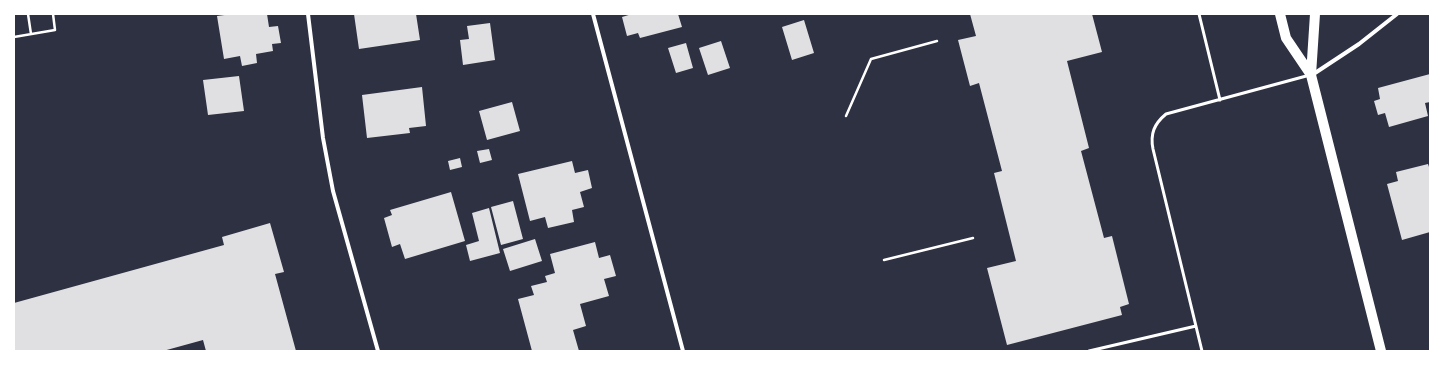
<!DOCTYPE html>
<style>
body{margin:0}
#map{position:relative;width:1444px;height:365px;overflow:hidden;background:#2d3142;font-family:"PT Sans",sans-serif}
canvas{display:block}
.frame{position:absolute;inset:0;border:15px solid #fff;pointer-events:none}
</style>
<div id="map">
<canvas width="1444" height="365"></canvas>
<div class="frame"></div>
</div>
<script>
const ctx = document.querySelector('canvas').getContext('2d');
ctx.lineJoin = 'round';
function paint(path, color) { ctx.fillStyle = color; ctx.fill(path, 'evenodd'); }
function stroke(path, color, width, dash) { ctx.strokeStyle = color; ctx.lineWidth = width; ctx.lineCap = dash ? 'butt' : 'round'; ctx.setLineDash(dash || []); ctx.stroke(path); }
paint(new Path2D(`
 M 232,14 L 267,14 L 269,27 L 278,26 L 281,43 L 272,44 L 273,51 L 256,54 L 257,63 L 242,66 L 240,56 L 224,59 L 217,16 Z
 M 354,14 L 416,14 L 420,40 L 359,49 Z
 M 632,14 L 678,14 L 682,27 L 640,38 L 638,33 L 627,36 L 622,17 Z
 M 970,14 L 1092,14 L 1102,52 L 1067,61 L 1089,148 L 1081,151 L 1104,238 L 1112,236 L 1129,304 L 1120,307 L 1122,315 L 1007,345 L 987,268 L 1016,261 L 994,173 L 1002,171 L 979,83 L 970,86 L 958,40 L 976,36 Z
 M 804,20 L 814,53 L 792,60 L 782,27 Z
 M 490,23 L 495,60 L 463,65 L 460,40 L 469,39 L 467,26 Z
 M 721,41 L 730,68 L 708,75 L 699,48 Z
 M 686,43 L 693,68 L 676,73 L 668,48 Z
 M 1430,74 L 1430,102 L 1425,103 L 1428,116 L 1389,127 L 1385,113 L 1378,115 L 1374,101 L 1380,99 L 1378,88 Z
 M 239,76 L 244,111 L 208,115 L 203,80 Z
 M 422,87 L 426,126 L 409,128 L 410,133 L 367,138 L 362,95 Z
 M 512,102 L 520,131 L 487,140 L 479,111 Z
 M 489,149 L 492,160 L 480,163 L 477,151 Z
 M 460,158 L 462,167 L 450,170 L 448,161 Z
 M 572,161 L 575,173 L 588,170 L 592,188 L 580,192 L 584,207 L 572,210 L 574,222 L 548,228 L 545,217 L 530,221 L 518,174 Z
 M 1428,164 L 1430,170 L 1430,232 L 1402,240 L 1387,184 L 1398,181 L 1396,172 Z
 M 451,192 L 465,241 L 405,259 L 400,244 L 392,247 L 384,218 L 392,215 L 390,210 Z
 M 513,201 L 523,239 L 501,245 L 491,207 Z
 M 489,208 L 500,253 L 470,261 L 466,245 L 479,241 L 472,213 Z
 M 270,223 L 284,272 L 275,274 L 296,351 L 206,351 L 203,340 L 163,351 L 14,351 L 14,303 L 224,245 L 222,237 Z
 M 535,239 L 542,261 L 510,271 L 503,249 Z
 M 595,242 L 599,258 L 610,255 L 616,276 L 604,279 L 609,296 L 580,304 L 586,326 L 573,330 L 579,351 L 532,351 L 518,299 L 534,295 L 531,286 L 547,282 L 545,276 L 555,273 L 550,254 Z`), '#e0e0e3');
stroke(new Path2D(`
 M 28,14 L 31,34
 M 14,37 L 55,30 L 53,14
 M 846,116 L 871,59 L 937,41
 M 884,260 L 973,238`), '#fff', 2.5);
stroke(new Path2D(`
 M 1199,14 L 1220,100
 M 1089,351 L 1196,326
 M 1202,351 L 1153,149 C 1150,134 1154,124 1166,114 L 1310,75`), '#fff', 3);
stroke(new Path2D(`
 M 308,14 L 323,138 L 333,191 L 378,351
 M 593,14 L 683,351
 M 1312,75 L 1359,44 L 1397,14`), '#fff', 4);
stroke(new Path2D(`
 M 1280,14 L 1286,38 L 1311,75
 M 1315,14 L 1311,75 L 1381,351`), '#fff', 10);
</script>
